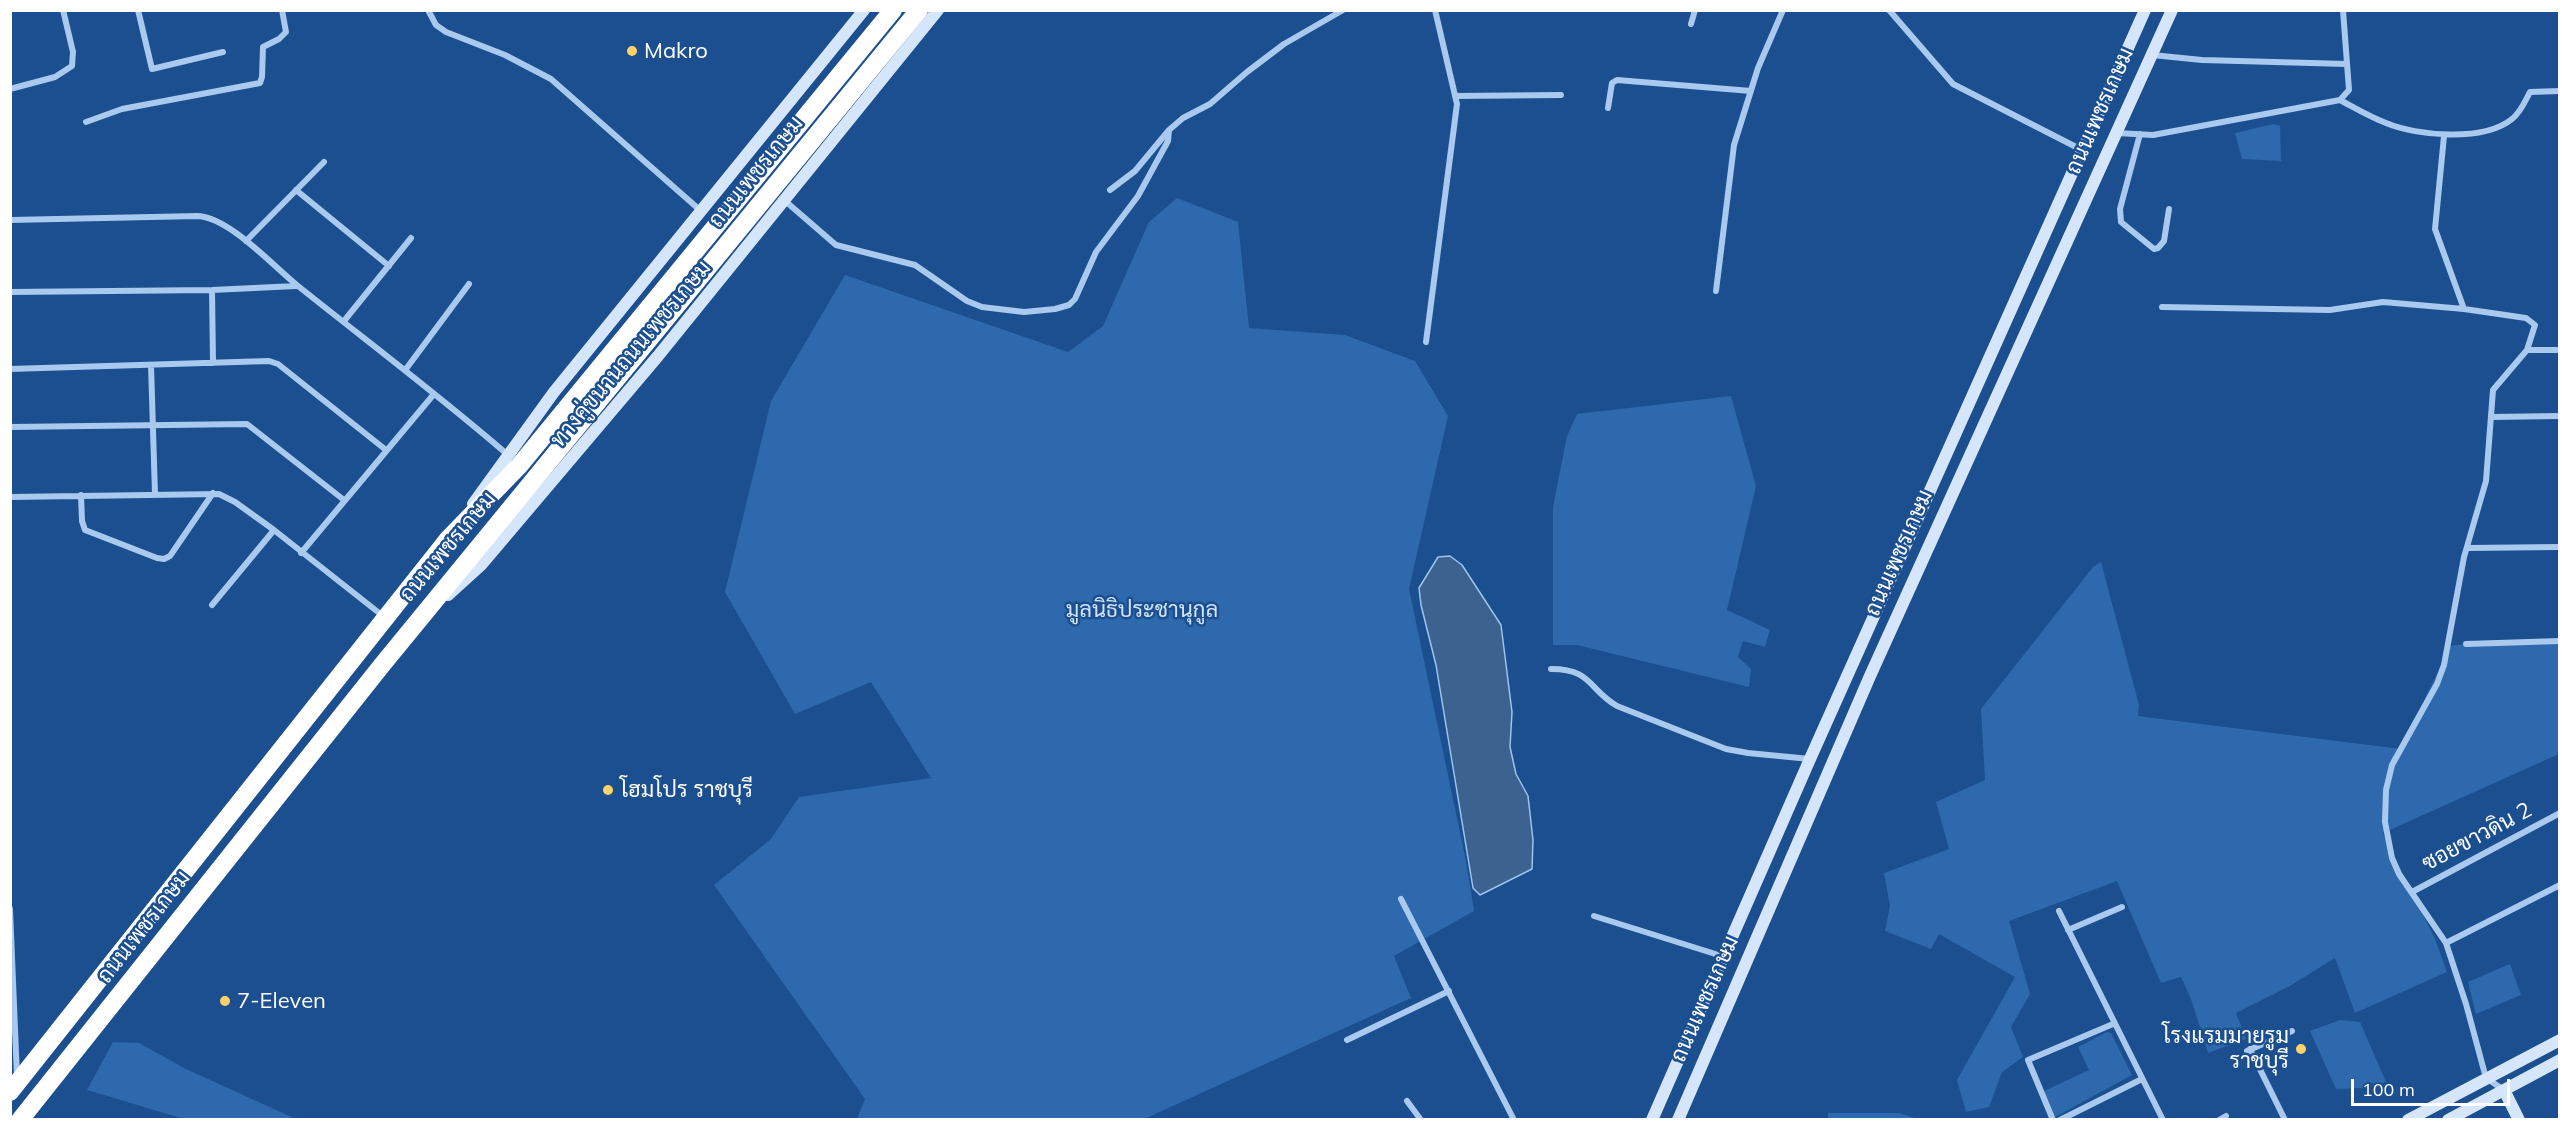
<!DOCTYPE html>
<meta charset="utf-8">
<style>
body{margin:0}
#map{position:relative;width:2570px;height:1130px;overflow:hidden;background:#1b4f8f;font-family:Mulish,sans-serif}
canvas{display:block}
.frame{position:absolute;inset:0;border:12px solid #fff;pointer-events:none}
.scale{position:absolute;left:2351px;top:1079px;width:159px;height:27px;box-sizing:border-box;border:3px solid #fff;border-top:0;padding-left:8px;font-size:18px;line-height:21px;white-space:nowrap;color:#fff;-webkit-text-stroke:4px #1b4f8f;paint-order:stroke}
</style>
<div id="map">
<canvas width="2570" height="1130"></canvas>
<div class="frame"></div>
<div class="scale">100 m</div>
</div>
<script>
const ctx = document.querySelector('canvas').getContext('2d');
ctx.lineJoin = 'round';
function paint(path, color) { ctx.fillStyle = color; ctx.fill(path, 'evenodd'); }
function stroke(path, color, width, dash) { ctx.strokeStyle = color; ctx.lineWidth = width; ctx.lineCap = dash ? 'butt' : 'round'; ctx.setLineDash(dash || []); ctx.stroke(path); }
function drawText(font, color, halo, rows, align = 'center') {
  ctx.font = font + ' Mulish,Sarabun,sans-serif'; ctx.lineWidth = 5; ctx.setLineDash([]); ctx.textBaseline = 'middle'; ctx.strokeStyle = halo; ctx.fillStyle = color; for (const [text, x, y, turn = 0] of rows) {
    ctx.save(); ctx.translate(x, y); ctx.rotate((+turn || 0) * Math.PI / 180); ctx.textAlign = isNaN(turn) ? turn : align; if (halo) ctx.strokeText(text, 0, 0); ctx.fillText(text, 0, 0); ctx.restore();
  }
}
paint(new Path2D(`
 M 2273,124 L 2280,126 L 2281,161 L 2242,159 L 2235,133 Z
 M 1177,198 L 1238,222 L 1249,328 L 1345,335 L 1415,361 L 1448,416 L 1409,589 L 1466,861 L 1474,911 L 1394,956 L 1411,998 L 1144,1119 L 857,1119 L 865,1099 L 714,885 L 771,839 L 799,797 L 931,778 L 871,682 L 795,714 L 725,592 L 771,401 L 845,275 L 1068,352 L 1103,326 L 1149,222 Z
 M 1731,396 L 1756,486 L 1727,610 L 1770,630 L 1765,647 L 1743,641 L 1738,657 L 1751,669 L 1749,687 L 1577,645 L 1553,645 L 1553,507 L 1567,436 L 1577,414 Z
 M 2101,562 L 2139,705 L 2138,716 L 2401,749 L 2450,646 L 2466,644 L 2559,643 L 2559,754 L 2383,833 L 2435,939 L 2447,972 L 2355,1013 L 2335,958 L 2290,986 L 2236,1013 L 2246,1039 L 2208,1053 L 2191,999 L 2181,977 L 2161,983 L 2117,881 L 2009,921 L 2030,994 L 2011,1027 L 2023,1057 L 2002,1072 L 1989,1107 L 1966,1112 L 1957,1080 L 2015,977 L 1939,934 L 1931,949 L 1885,931 L 1890,906 L 1884,873 L 1949,849 L 1936,802 L 1985,780 L 1981,709 L 2093,567 Z
 M 2510,964 L 2521,995 L 2476,1014 L 2468,982 Z
 M 2340,1020 L 2360,1022 L 2386,1082 L 2364,1088 L 2336,1089 L 2310,1031 Z
 M 2107,1032 L 2111,1033 L 2132,1075 L 2055,1117 L 2044,1091 L 2089,1070 L 2078,1047 Z
 M 113,1042 L 139,1043 L 186,1069 L 296,1119 L 184,1119 L 87,1090 Z
 M 1828,1113 L 1899,1113 L 1918,1119 L 1828,1119 Z`), '#2e69ad');
const water = new Path2D(`
 M 1450,556 L 1462,565 L 1501,625 L 1512,712 L 1510,747 L 1516,774 L 1528,796 L 1533,840 L 1532,869 L 1480,895 L 1473,888 L 1436,665 L 1421,605 L 1419,588 L 1438,557 Z`);
paint(water, '#3c6290');
stroke(water, '#9cc4f0', 1.5);
stroke(new Path2D(`
 M 138,10 L 152,69 L 223,52
 M 428,10 L 436,25 L 446,32 L 505,55 L 551,79 L 701,211
 M 1889,10 L 1953,84 L 2082,150
 M 1691,24 L 1695,10
 M 2152,55 L 2202,60 L 2347,64
 M 10,89 L 55,77 L 72,66 L 73,52 L 63,10
 M 1455,96 L 1561,95
 M 2340,100 C 2355,108 2370,117 2386,123 C 2417,136 2484,142 2512,119 C 2521,112 2525,101 2530,92 L 2560,91
 M 1608,108 L 1612,83 L 1617,80 L 1751,91
 M 86,122 L 122,109 L 260,83 L 262,77 L 263,47 L 279,39 L 286,32 L 282,10
 M 2117,133 L 2153,135 L 2340,100 L 2349,90 L 2343,10
 M 2140,134 L 2120,209 L 2121,222 L 2154,249 L 2158,248 L 2164,241 L 2169,209
 M 2444,136 L 2435,229 L 2464,309
 M 296,190 L 389,266
 M 1110,190 L 1135,171 L 1169,130 L 1183,118 L 1210,104 L 1247,72 L 1284,44 L 1343,10
 M 784,200 L 836,245 L 915,265 L 967,301 L 982,307 L 1024,312 L 1055,309 L 1069,305 L 1075,299 L 1096,252 L 1138,196 L 1168,141 L 1169,130
 M 10,220 L 198,216 C 230,218 273,266 298,286 C 368,342 440,396 508,455
 M 246,241 L 324,162
 M 212,290 L 213,363
 M 1716,291 L 1734,145 L 1758,68 L 1783,10
 M 10,292 L 212,290 L 296,286
 M 2162,307 L 2330,310 L 2383,302 L 2464,309 L 2526,318 L 2535,325 L 2527,350 L 2493,390 L 2486,481 L 2464,557 L 2444,665 L 2437,684 L 2392,765 L 2386,790 L 2385,822 L 2392,858 L 2399,874 L 2446,943 L 2466,1004 L 2486,1078 L 2504,1090
 M 344,321 L 411,238
 M 1426,342 L 1457,104 L 1435,10
 M 2527,350 L 2560,350
 M 151,365 L 155,494
 M 10,369 L 269,361 L 278,364 L 386,450
 M 406,369 L 469,284
 M 2491,417 L 2560,416
 M 10,427 L 247,424 L 344,500
 M 81,495 L 82,521 L 85,530 L 157,558 L 164,559 L 170,556 L 213,493
 M 10,497 L 219,494 L 235,502 L 274,530 L 383,616
 M 2468,548 L 2560,547
 M 301,553 L 434,394
 M 212,605 L 274,530
 M 2466,644 L 2560,641
 M 1551,669 C 1592,669 1588,689 1617,706 L 1726,749 L 1748,753 L 1810,759
 M 2412,892 L 2560,813
 M 1401,899 L 1514,1120
 M 10,909 L 17,1077
 M 2059,911 L 2163,1120
 M 1594,916 L 1725,957
 M 2068,930 L 2122,907
 M 2446,943 L 2560,885
 M 1347,1040 L 1449,991
 M 2250,1049 L 2285,1120
 M 2247,1051 L 2292,1031
 M 1407,1101 L 1421,1120
 M 2053,1120 L 2028,1060 L 2113,1024
 M 2060,1120 L 2142,1079
 M 2219,1120 L 2226,1116`), '#a9c9ee', 6);
stroke(new Path2D(`
 M 473,504 L 554,392 L 864,10
 M 448,595 L 481,565 L 658,356 L 938,10
 M 2504,1090 L 2519,1120
 M 1652,1120 L 1810,759 L 2145,10
 M 1678,1120 L 1870,676 L 2172,10
 M 2408,1120 L 2560,1040
 M 2448,1120 L 2560,1060`), '#d6e6fa', 12);
stroke(new Path2D(`
 M 10,1092 L 448,539 L 519,466 L 893,10
 M 20,1120 L 382,665 L 919,10`), '#fff', 18);
for (const [x, y, r, color] of [
 [632,51,6,"#ffd166"],
 [608,790,6,"#ffd166"],
 [225,1001,6,"#ffd166"],
 [2301,1049,6,"#ffd166"]
]) { const dot = new Path2D(); dot.arc(x, y, r, 0, 2 * Math.PI); ctx.fillStyle = color; ctx.fill(dot); stroke(dot, '#1b4f8f', 2); }
drawText('22px', '#fff', '#1b4f8f', [
 ["Makro",644,51],
 ["โฮมโปร ราชบุรี",620,790],
 ["7-Eleven",237,1001],
 ["โรงแรมมายรูม",2289,1036,"right"],
 ["ราชบุรี",2289,1061,"right"]
], 'left');
drawText('22px', '#fff', '#1b4f8f', [
 ["ถนนเพชรเกษม",2100,111,-66],
 ["ถนนเพชรเกษม",756,172,-51],
 ["ทางคู่ขนานถนนเพชรเกษม",631,354,-50],
 ["ถนนเพชรเกษม",448,547,-50],
 ["ถนนเพชรเกษม",1899,553,-66],
 ["ซอยขาวดิน 2",2477,837,-28],
 ["ถนนเพชรเกษม",144,927,-52],
 ["ถนนเพชรเกษม",1705,999,-66]
]);
drawText('22px', '#cfe3fa', '#1b4f8f', [
 ["มูลนิธิประชานุกูล",1142,610]
]);
</script>
